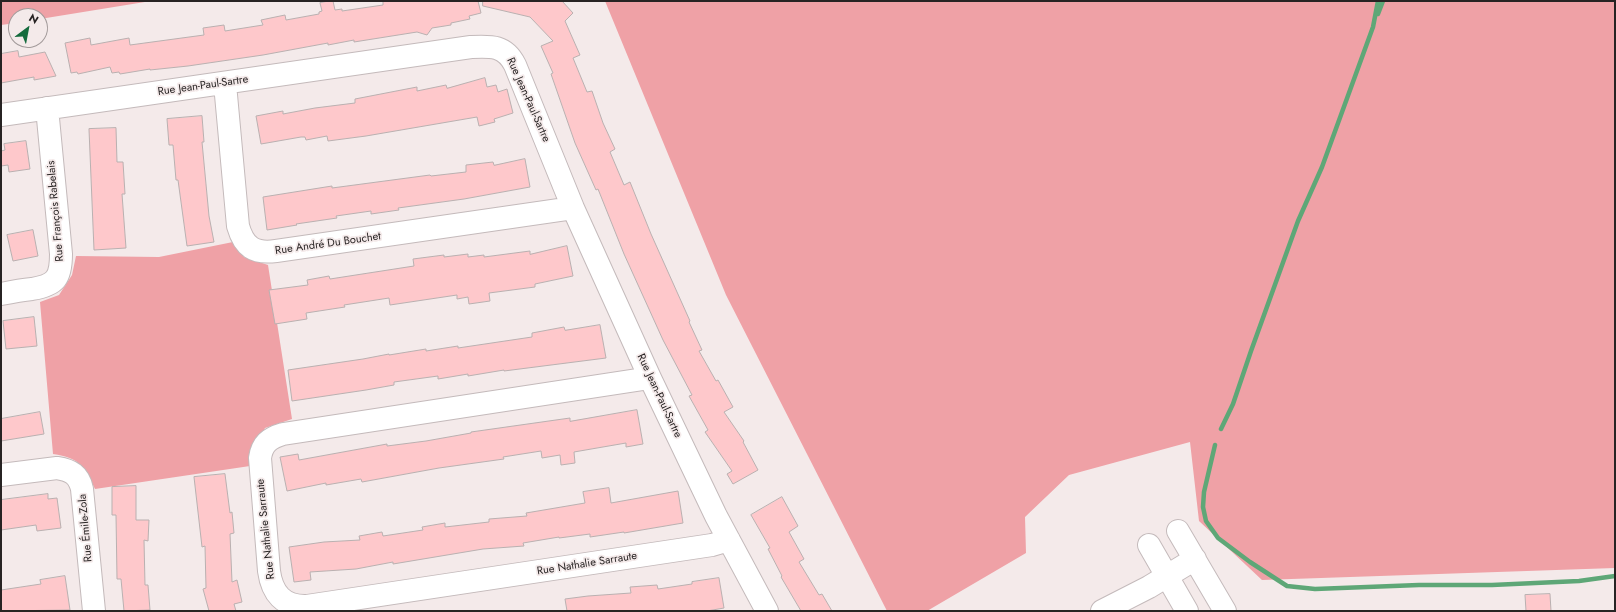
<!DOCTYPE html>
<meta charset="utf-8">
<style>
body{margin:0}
#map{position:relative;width:1616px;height:612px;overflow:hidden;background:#f4eaea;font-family:Jost,sans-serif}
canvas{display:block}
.frame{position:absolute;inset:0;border:2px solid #272323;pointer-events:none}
.north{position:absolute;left:8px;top:8px;width:40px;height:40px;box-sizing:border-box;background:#f4eaea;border:1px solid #a29a9a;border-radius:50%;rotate:32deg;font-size:11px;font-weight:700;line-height:16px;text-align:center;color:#272323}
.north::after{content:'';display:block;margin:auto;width:14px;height:18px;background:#156b3d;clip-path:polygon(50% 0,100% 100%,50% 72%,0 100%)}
</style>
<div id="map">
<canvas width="1616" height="612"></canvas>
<div class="frame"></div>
<div class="north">N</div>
</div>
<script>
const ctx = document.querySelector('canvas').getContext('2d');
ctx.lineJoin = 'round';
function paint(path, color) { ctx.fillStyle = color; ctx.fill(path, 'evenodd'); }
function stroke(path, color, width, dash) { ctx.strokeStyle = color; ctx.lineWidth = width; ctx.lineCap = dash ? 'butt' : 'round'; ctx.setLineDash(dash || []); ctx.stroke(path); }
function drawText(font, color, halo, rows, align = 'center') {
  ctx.font = font + ' Jost,sans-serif'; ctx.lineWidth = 3.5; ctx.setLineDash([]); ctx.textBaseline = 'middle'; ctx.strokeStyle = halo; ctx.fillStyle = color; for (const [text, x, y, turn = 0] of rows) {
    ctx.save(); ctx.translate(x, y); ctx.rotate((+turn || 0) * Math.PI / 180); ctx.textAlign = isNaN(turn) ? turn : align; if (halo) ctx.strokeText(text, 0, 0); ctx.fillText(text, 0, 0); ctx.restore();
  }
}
paint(new Path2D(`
 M 1,1 L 151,1 L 40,19 L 40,16 L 16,16 L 16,23 L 1,25 Z
 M 605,1 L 1615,1 L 1615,568 L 1262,580 L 1199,521 L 1190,442 L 1069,475 L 1025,517 L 1026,553 L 927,611 L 887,611 L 726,295 Z
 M 233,242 L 244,257 L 268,265 L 292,419 L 265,428 L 251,456 L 250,466 L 95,489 C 84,466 80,458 53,454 L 40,302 L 59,295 L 72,275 L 76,256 L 159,257 Z`), '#efa1a6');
stroke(new Path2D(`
 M 1378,14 L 1383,1
 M 1221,429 L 1233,404 L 1251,351 L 1298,221 L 1322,167 L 1373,27 L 1378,1
 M 1215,445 L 1204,492 L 1203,507 L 1206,521 L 1218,538 L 1250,562 L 1287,586 L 1315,589 L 1419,585 L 1492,585 L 1579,581 L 1615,576`), '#5ea777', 4.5);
const building = new Path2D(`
 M 329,1 L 333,1 L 335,10 L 342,9 L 342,11 L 383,5 L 383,1 L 478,1 L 481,13 L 469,16 L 470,19 L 451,23 L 451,25 L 432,28 L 427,35 L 417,32 L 354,42 L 354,40 L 328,45 L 328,43 L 263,55 L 188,66 L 150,70 L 150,69 L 120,74 L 119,72 L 112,73 L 110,67 L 78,74 L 77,72 L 71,73 L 65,43 L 90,38 L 91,45 L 129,38 L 130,45 L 204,35 L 203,28 L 224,25 L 225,31 L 263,25 L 261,20 L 285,15 L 286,20 L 319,14 L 319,12 L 322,11 L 320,3 Z
 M 483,1 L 562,1 L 573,13 L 565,21 L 580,55 L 573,58 L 587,92 L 592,91 L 603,123 L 615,149 L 610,152 L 624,185 L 630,182 L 651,234 L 690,321 L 689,322 L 702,350 L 699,351 L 716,381 L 718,380 L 733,407 L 724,412 L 744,441 L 743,442 L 758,470 L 733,484 L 727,474 L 732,471 L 705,432 L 708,430 L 689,396 L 692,395 L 663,340 L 624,254 L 598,189 L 596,190 L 575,143 L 551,74 L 553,73 L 541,46 L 553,41 L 530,17 L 483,6 Z
 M 18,51 L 19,57 L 45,52 L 56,76 L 34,80 L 34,77 L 1,83 L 1,54 Z
 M 485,78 L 487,87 L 496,85 L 498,92 L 507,89 L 513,113 L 494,119 L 495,122 L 479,126 L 477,117 L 366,136 L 328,141 L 327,136 L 306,140 L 305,137 L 301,137 L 261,144 L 256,116 L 283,111 L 283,114 L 315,108 L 355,103 L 355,99 L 417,87 L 417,91 L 446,85 L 447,88 Z
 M 202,116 L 204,142 L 202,142 L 209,216 L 214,242 L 187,246 L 178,180 L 176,180 L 173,145 L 169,145 L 167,119 Z
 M 116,128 L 117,162 L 123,162 L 125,194 L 122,194 L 126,248 L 94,250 L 89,129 Z
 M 26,141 L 30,169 L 9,172 L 8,165 L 1,166 L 1,151 L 5,150 L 4,144 Z
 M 525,159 L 530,187 L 464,199 L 398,208 L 399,210 L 371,214 L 371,211 L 336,216 L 337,218 L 296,224 L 297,225 L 267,230 L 263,197 L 332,186 L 332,188 L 430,175 L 431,176 L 466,172 L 466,165 L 493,162 L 494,165 Z
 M 33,230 L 38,256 L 13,261 L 7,235 Z
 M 567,246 L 573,276 L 535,284 L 535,287 L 489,293 L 490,301 L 469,304 L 468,297 L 457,299 L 457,295 L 390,305 L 389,298 L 344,305 L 345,307 L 306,313 L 307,319 L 275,324 L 269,290 L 308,285 L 307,280 L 329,276 L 330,279 L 414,266 L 413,259 L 444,255 L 444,257 L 468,254 L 468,257 L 484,255 L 484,257 L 530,251 L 530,254 Z
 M 34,317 L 37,346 L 6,349 L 3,321 Z
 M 600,325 L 606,358 L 504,371 L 504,370 L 468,376 L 468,374 L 438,379 L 438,376 L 394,382 L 394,385 L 366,390 L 292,401 L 288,370 L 363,359 L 389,354 L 389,355 L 426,349 L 426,351 L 458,346 L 458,348 L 532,337 L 532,333 L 564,327 L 565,330 Z
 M 637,410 L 643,444 L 626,447 L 626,443 L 574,452 L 575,463 L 561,465 L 560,455 L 542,458 L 541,451 L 503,457 L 504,459 L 439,468 L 362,482 L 361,479 L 326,485 L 326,483 L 287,491 L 280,457 L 298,454 L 299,460 L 387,444 L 387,446 L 426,441 L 471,433 L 471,432 L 570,418 L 570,421 Z
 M 40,412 L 44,434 L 1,441 L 1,419 Z
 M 225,474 L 230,513 L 232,512 L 234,533 L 230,534 L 232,582 L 237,580 L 242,602 L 234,604 L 236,611 L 209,611 L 203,589 L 206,588 L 205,546 L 202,547 L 194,477 Z
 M 136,486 L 136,520 L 149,520 L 148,541 L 144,540 L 145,585 L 148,585 L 150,610 L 124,611 L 121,579 L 117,579 L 116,515 L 112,515 L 112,487 Z
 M 609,488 L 611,503 L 678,491 L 683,523 L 624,533 L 624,532 L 590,537 L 590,534 L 559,538 L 559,537 L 523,543 L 524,546 L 483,549 L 393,564 L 393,562 L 356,569 L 310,572 L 311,580 L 294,582 L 289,547 L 324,542 L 360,540 L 359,536 L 382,532 L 383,536 L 423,530 L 422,527 L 445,523 L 445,527 L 489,522 L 489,519 L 527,516 L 526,513 L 585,503 L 583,492 Z
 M 48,494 L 48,499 L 57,498 L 61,528 L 37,531 L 36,525 L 1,530 L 1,500 Z
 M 782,497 L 798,526 L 789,532 L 804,559 L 799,562 L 819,595 L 822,594 L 832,611 L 801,611 L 781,577 L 782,576 L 768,549 L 770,548 L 751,515 Z
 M 65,576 L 70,610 L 1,611 L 1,590 L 41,584 L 40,580 Z
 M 719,578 L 724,608 L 707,611 L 567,611 L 565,599 L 588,596 L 631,593 L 630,587 L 657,585 L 658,589 L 692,584 L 692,582 Z
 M 1550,594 L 1551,611 L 1526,611 L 1525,595 Z`);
paint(building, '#fec8cb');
stroke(building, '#b9b0b0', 1);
const minor = new Path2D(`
 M 225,84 L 238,226 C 244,247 254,254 276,251 L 573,208
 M 1,115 L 471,47 C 491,46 505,45 515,65 L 573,208 L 650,378 L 716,516 L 767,611
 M 1,294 C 11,292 22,290 32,289 C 56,285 61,278 61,254 L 47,108
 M 650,378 L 283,434 C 269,438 262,444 260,458 L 269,571 C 272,593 283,607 307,606 L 712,545 L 729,540
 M 1,475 L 57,468 C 71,470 79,475 82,489 L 94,611
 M 1178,531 L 1225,611
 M 1149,545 L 1187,611
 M 1102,611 L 1149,587 L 1195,559`);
stroke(minor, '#c4babb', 24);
stroke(minor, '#fff', 22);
drawText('11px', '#272323', '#f4eaea', [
 ["Rue Jean-Paul-Sartre",203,86,-8],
 ["Rue Jean-Paul-Sartre",528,100,66],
 ["Rue François Rabelais",56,211,-95],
 ["Rue André Du Bouchet",328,244,-8],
 ["Rue Jean-Paul-Sartre",659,396,65],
 ["Rue Émile-Zola",86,528,-95],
 ["Rue Nathalie Sarraute",266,529,-96],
 ["Rue Nathalie Sarraute",587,564,-9]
]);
</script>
